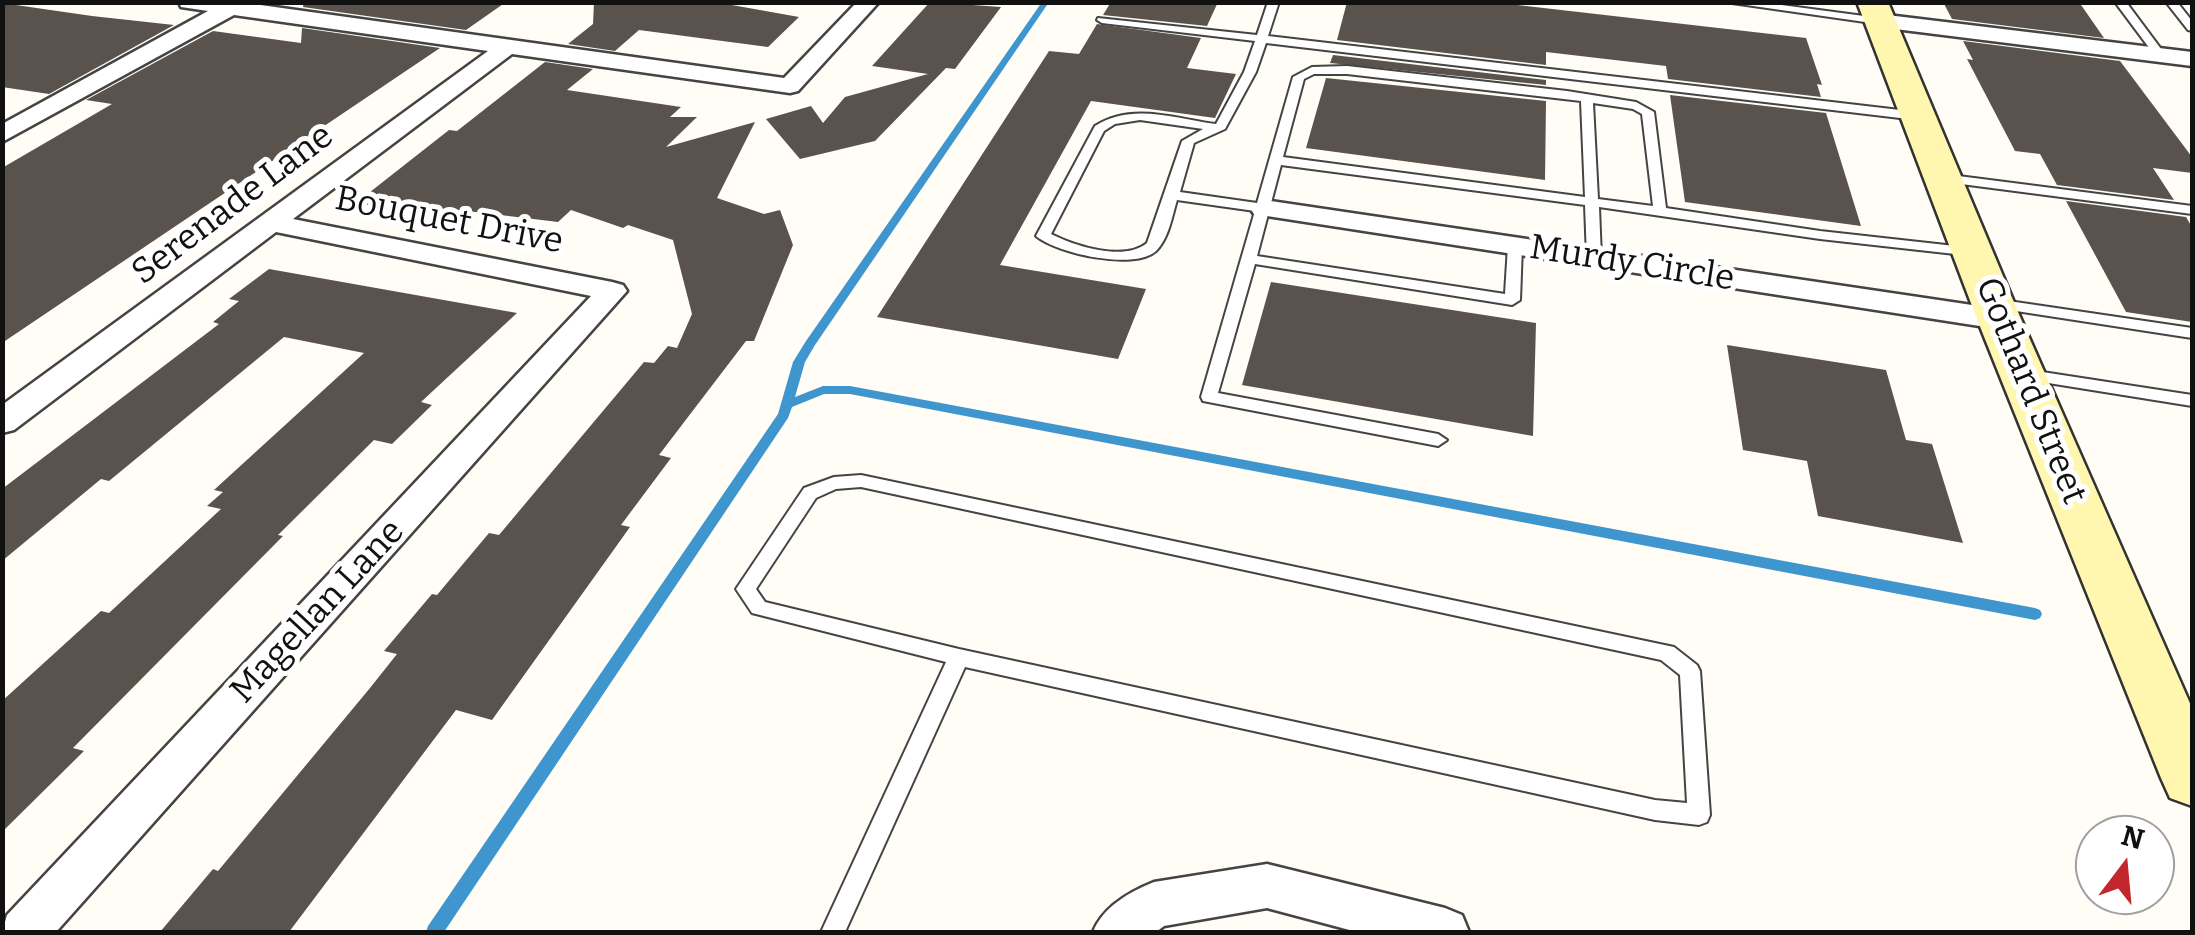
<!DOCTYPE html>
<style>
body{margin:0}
#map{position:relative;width:2195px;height:935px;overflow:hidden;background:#fffdf5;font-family:Bitter,serif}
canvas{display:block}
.frame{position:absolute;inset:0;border:5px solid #111;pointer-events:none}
.north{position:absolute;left:2075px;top:815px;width:100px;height:100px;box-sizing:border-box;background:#fff;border:2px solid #a0a0a0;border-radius:50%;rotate:16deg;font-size:28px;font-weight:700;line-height:40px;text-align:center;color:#111}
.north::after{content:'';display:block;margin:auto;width:35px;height:45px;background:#c4262e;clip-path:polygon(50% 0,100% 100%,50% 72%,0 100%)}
</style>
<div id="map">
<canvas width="2195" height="935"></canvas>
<div class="frame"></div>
<div class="north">N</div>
</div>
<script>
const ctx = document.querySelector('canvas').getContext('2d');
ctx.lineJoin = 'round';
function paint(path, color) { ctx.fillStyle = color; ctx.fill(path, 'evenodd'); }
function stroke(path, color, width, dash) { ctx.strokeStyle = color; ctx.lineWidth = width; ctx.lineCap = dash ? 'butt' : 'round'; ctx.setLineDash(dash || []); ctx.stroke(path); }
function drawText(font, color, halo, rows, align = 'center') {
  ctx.font = font + ' Bitter,serif'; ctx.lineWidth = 10; ctx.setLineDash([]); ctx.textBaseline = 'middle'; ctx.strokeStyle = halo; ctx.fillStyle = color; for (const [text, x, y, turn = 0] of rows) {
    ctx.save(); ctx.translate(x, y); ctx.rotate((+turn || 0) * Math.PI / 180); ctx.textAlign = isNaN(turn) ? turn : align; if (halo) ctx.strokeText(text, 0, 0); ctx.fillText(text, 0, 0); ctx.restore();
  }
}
paint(new Path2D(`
 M 1042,2 L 1049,2 L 815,345 L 805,362 L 795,397 L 823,386 L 850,386 L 2035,608 L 2040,610 L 2042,614 L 2040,618 L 2035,620 L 850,394 L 824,394 L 792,407 L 788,418 L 444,932 L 426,932 L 428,926 L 778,414 L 793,362 L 806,341 Z`), '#3f96cf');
paint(new Path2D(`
 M 304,2 L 506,2 L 466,30 L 303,7 Z
 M 594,2 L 715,2 L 799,17 L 768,47 L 639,30 L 615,51 L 568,44 L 593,24 Z
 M 930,2 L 1001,7 L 955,69 L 946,68 L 875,141 L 800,159 L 766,119 L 811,106 L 823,123 L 845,97 L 928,74 L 872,66 Z
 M 1111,2 L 1218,2 L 1207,26 L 1103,15 Z
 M 1347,2 L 1491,2 L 1806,38 L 1822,85 L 1817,84 L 1821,97 L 1668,79 L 1666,66 L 1546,52 L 1546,65 L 1337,40 Z
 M 1943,2 L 2079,2 L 2104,38 L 1952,19 Z
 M 2,3 L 92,16 L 174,25 L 49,94 L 2,87 Z
 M 1097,24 L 1201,38 L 1187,68 L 1236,74 L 1215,118 L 1091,101 L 1000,265 L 1146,289 L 1118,359 L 877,317 L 1049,51 L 1079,54 Z
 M 302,28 L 440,48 L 2,343 L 2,168 L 112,104 L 86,100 L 213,31 L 301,43 Z
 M 1963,41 L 2120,61 L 2192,157 L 2192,173 L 2153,168 L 2174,200 L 2057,185 L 2040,154 L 2015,151 L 1967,59 L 1973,60 Z
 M 1333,55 L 1546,80 L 1546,85 L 1330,63 Z
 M 545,62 L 593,69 L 567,90 L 681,107 L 670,117 L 697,117 L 666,147 L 755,122 L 717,198 L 764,214 L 780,210 L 793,245 L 754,341 L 746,341 L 659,455 L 671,458 L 621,525 L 630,527 L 492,720 L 456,710 L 289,932 L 160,932 L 213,869 L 218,871 L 370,688 L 397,654 L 384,651 L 432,594 L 437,595 L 489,533 L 499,535 L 644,362 L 654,363 L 668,346 L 677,348 L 692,314 L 673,240 L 628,225 L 623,228 L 571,210 L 558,222 L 451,209 L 441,217 L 356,203 L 449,130 L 457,131 Z
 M 1326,78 L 1546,101 L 1545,180 L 1306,148 Z
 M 1670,95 L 1826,113 L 1861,226 L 1685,202 Z
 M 2066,201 L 2186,217 L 2192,227 L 2192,322 L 2126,312 Z
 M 269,269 L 517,313 L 421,402 L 432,405 L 392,444 L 374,440 L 278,535 L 283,536 L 73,748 L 84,751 L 2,832 L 2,701 L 101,611 L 109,613 L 221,509 L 207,506 L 223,492 L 214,490 L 364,353 L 284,337 L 109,481 L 101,479 L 2,561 L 2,489 L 219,324 L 213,322 L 239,301 L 229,299 Z
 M 1271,282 L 1536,323 L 1533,436 L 1242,385 Z
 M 1727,345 L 1886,370 L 1906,440 L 1932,444 L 1963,543 L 1818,516 L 1807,461 L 1743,450 Z`), '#5a524d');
const lane = new Path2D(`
 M 1268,2 L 1279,2 L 1268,36 L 1917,112 L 1923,116 L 1917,120 L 1266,43 L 1256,72 L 1225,129 L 1194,143 L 1180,192 L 1257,203 L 1293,77 L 1312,67 L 1347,66 L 1567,91 L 1636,102 L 1654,112 L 1666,208 L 1820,231 L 1973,248 L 1980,252 L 1973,256 L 1820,239 L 1599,207 L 1601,258 L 1594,262 L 1587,258 L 1585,205 L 1281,165 L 1257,256 L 1505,294 L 1508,246 L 1515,242 L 1522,246 L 1520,300 L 1512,305 L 1255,264 L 1218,393 L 1438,434 L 1447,440 L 1438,446 L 1203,401 L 1201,397 L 1255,211 L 1177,200 C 1172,216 1169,238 1156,251 C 1134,271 1056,253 1036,236 L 1095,126 C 1133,102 1175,119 1216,124 L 1244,72 L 1255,41 L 1102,23 L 1097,20 L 1098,18 L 1257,35 ZM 1314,74 L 1347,74 L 1581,101 L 1585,197 L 1283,157 L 1304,79 ZM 1593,103 L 1633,109 L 1642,114 L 1653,206 L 1598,199 ZM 1140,120 L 1203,129 L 1182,141 L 1147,243 C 1124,262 1075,246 1051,234 L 1104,131 L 1115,124 Z
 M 1725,2 L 1759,2 L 1879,18 L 1885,21 L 1879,24 Z
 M 2115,2 L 2126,2 L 2164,53 L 2164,57 L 2156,57 Z
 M 2166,2 L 2177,2 L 2192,21 L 2192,31 L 2188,30 Z
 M 1943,174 L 2192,206 L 2192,214 L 1938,181 L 1938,175 Z
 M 1995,299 L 2192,328 L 2192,338 L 1990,307 L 1987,304 L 1990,301 Z
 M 2023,369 L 2192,395 L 2192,406 L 2017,378 L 2015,374 Z
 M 861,475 L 1674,647 L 1697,665 L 1700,671 L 1710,815 L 1707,822 L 1699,825 L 1655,820 L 965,667 L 845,932 L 821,932 L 946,662 L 752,613 L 736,589 L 804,488 L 834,477 ZM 861,487 L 1661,660 L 1680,675 L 1687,803 L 1655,800 L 959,649 L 765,602 L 756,589 L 816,498 L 836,489 Z`);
const street = new Path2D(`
 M 179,2 L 239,2 L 784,78 L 857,2 L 879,2 L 798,91 L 790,93 L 512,54 L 293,219 L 612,282 L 623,285 L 627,291 L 56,932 L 2,932 L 7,915 L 591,296 L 276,232 L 14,430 L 2,433 L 2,405 L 488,51 L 234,15 L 2,142 L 2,124 L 208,11 L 181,7 Z
 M 1879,14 L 2192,52 L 2192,66 L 1871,26 L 1868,21 Z
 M 1264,200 L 1999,309 L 2010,312 L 2014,319 L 2010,326 L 1999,329 L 1254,214 L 1250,208 Z
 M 1267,864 L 1445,908 L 1462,915 L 1469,932 L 1357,932 L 1267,908 L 1164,926 L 1156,932 L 1093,932 C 1103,907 1129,892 1154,882 Z`);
const secondary = new Path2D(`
 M 1857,2 L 1888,2 L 2021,319 L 2192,708 L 2192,806 L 2170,798 L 2161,778 L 1977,319 Z`);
stroke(lane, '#444', 4);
stroke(street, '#444', 5);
stroke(secondary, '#333', 5);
paint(lane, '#fff');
paint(street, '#fff');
paint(secondary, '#fff6b0');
drawText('35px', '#111', '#fff', [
 ["Serenade Lane",233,205,-37],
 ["Bouquet Drive",449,221,11],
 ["Murdy Circle",1632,264,9],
 ["Gothard Street",2030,391,68],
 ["Magellan Lane",318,612,-47]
]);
</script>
